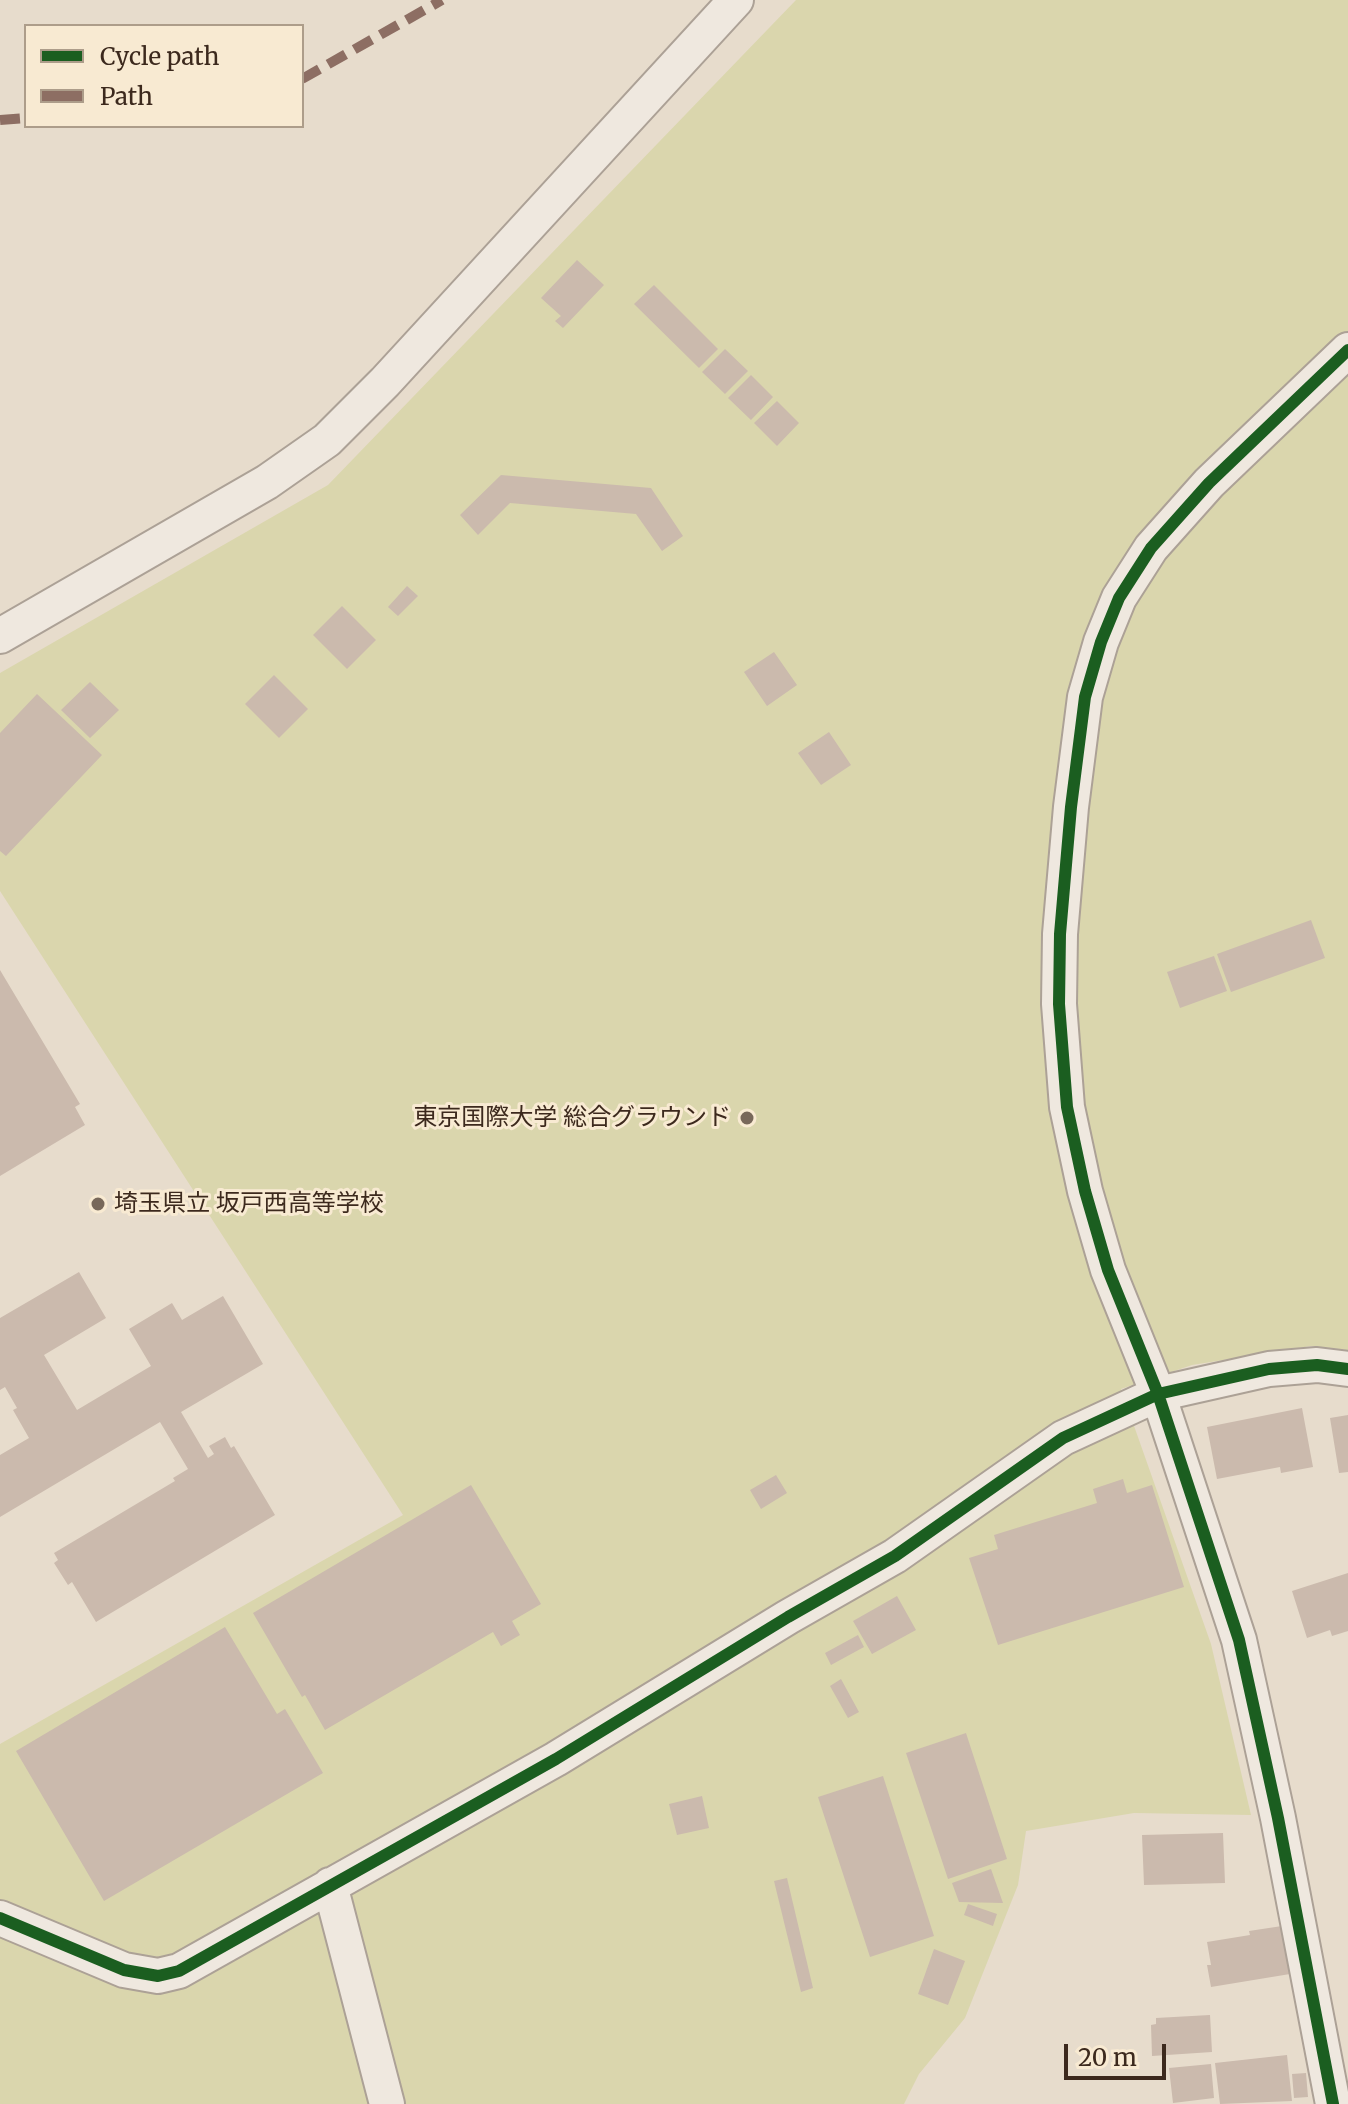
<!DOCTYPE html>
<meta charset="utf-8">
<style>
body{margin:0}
#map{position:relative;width:1348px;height:2104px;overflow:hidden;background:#e7dccc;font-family:Merriweather,serif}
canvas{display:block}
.legend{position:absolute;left:24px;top:24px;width:280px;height:104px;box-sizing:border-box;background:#f8ead2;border:2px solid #ad9d8a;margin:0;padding:10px 14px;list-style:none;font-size:24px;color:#3c291d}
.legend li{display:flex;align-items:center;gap:16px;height:40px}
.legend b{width:40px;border:2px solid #ad9d8a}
.scale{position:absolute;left:1064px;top:2044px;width:102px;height:36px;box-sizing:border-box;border:4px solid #3c291d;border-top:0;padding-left:10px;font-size:24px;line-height:28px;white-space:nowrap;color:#3c291d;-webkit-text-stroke:6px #f8ead2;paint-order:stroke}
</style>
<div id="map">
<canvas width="1348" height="2104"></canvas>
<ul class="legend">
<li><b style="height:10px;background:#1b5e20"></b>Cycle path</li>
<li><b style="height:10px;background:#8d6e63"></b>Path</li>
</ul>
<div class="scale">20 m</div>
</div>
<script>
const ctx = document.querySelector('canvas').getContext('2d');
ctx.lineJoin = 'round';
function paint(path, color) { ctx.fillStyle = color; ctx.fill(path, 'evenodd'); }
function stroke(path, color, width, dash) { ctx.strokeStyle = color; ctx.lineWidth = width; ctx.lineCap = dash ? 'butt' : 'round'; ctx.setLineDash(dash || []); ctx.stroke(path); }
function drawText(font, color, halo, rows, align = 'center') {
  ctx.font = font + ' Merriweather,"Noto Sans JP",serif'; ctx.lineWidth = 6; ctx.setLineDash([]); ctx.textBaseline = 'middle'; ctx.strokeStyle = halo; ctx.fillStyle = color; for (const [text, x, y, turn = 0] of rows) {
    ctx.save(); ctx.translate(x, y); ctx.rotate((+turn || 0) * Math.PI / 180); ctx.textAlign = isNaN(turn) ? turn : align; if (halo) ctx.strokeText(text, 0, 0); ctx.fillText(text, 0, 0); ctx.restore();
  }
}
paint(new Path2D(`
 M 796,0 L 1348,0 L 1348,1350 L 1311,1346 L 1192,1365 L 1121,1389 L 1211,1644 L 1251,1815 L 1134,1813 L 1026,1831 L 1018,1885 L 965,2018 L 919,2074 L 904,2104 L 0,2104 L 0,1744 L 403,1515 L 0,891 L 0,673 L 328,485 Z`), '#dad6ad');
paint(new Path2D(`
 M 577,260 L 604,285 L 563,328 L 555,321 L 561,316 L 541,298 Z
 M 654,285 L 718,349 L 699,368 L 634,304 Z
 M 725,349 L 748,371 L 725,394 L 702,372 Z
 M 751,375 L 773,397 L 751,420 L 728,398 Z
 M 777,401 L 799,423 L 777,446 L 754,423 Z
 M 501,475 L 651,488 L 683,536 L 662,551 L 636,514 L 510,503 L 478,535 L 460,515 Z
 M 407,586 L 418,596 L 398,616 L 388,607 Z
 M 342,606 L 376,640 L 347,669 L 313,635 Z
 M 774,652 L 797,685 L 767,706 L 744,672 Z
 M 274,675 L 308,709 L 279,738 L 245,704 Z
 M 90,682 L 119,710 L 90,738 L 61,710 Z
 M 37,694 L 102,755 L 6,856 L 0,851 L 0,733 Z
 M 829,732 L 851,765 L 821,785 L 798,753 Z
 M 1311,920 L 1325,958 L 1231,992 L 1217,954 Z
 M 1214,956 L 1227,991 L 1180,1008 L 1167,972 Z
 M 0,970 L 80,1104 L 75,1107 L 85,1125 L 0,1176 Z
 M 79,1272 L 106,1318 L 44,1355 L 77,1410 L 151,1366 L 129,1329 L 172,1303 L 182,1320 L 223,1296 L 263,1364 L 181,1412 L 208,1458 L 214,1454 L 209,1446 L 225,1437 L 231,1448 L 234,1446 L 275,1515 L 96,1622 L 72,1582 L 68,1585 L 54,1563 L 58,1560 L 54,1553 L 175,1481 L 173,1478 L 188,1469 L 160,1422 L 0,1517 L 0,1455 L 29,1438 L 13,1410 L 17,1408 L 5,1387 L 0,1390 L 0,1318 Z
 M 1302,1408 L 1313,1467 L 1281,1473 L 1280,1467 L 1217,1479 L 1207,1427 Z
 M 1348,1415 L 1348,1472 L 1339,1473 L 1330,1418 Z
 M 776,1475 L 787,1493 L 761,1509 L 750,1490 Z
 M 1123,1479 L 1127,1493 L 1152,1485 L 1184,1587 L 998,1645 L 969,1558 L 998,1549 L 994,1535 L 1097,1503 L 1093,1489 Z
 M 471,1485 L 541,1604 L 512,1621 L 520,1635 L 501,1646 L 493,1632 L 325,1730 L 305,1695 L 302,1697 L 253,1613 Z
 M 1348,1573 L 1348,1631 L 1332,1636 L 1330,1630 L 1307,1638 L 1292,1591 Z
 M 897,1596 L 916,1630 L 872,1654 L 853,1621 Z
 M 225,1627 L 277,1714 L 285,1709 L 323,1773 L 104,1901 L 16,1751 Z
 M 858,1635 L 864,1647 L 831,1665 L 825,1653 Z
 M 841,1679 L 859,1712 L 848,1718 L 830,1686 Z
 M 966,1733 L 1007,1859 L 948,1879 L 906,1753 Z
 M 883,1776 L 934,1936 L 870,1957 L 818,1797 Z
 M 702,1796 L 709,1828 L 677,1835 L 669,1804 Z
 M 1223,1833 L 1225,1883 L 1144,1885 L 1142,1835 Z
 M 991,1869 L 1003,1903 L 959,1902 L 952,1883 Z
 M 787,1878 L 813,1988 L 801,1992 L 774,1881 Z
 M 968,1904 L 997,1914 L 993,1926 L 964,1915 Z
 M 1282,1926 L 1290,1974 L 1211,1987 L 1207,1965 L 1211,1965 L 1207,1942 L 1250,1935 L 1249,1931 Z
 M 934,1949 L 965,1961 L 948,2005 L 918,1994 Z
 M 1210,2015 L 1212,2052 L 1152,2056 L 1151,2025 L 1156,2024 L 1156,2018 Z
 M 1287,2055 L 1292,2101 L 1220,2104 L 1215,2063 Z
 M 1211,2064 L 1214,2098 L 1173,2103 L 1169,2068 Z
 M 1306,2073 L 1308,2097 L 1294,2098 L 1292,2074 Z`), '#cbbaad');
const minor = new Path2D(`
 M 0,636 L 267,482 L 327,440 L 385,382 L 736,0
 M 330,1885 L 387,2104
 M 0,1918 L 124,1970 L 158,1976 L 179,1971 L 556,1759 L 788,1617 L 895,1556 L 1063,1438 L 1158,1394 L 1269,1369 L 1317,1365 L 1348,1369
 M 1333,2104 L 1278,1818 L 1239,1640 L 1158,1394 L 1108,1270 L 1085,1191 L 1067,1107 L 1059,1004 L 1060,934 L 1071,807 L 1085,697 L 1101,642 L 1119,598 L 1151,548 L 1209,483 L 1348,350`);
stroke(minor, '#aca196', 38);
stroke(minor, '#efe8df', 34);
stroke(new Path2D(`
 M 302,79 L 442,0
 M 0,120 L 26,118`), '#8d6e63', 10, [20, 10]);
stroke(new Path2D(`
 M 0,1918 L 124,1970 L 158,1976 L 179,1971 L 556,1759 L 788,1617 L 895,1556 L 1063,1438 L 1158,1394 L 1269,1369 L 1317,1365 L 1348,1369
 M 1333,2104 L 1278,1818 L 1239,1640 L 1158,1394 L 1108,1270 L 1085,1191 L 1067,1107 L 1059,1004 L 1060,934 L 1071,807 L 1085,697 L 1101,642 L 1119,598 L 1151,548 L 1209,483 L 1348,350`), '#1b5e20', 12);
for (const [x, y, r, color] of [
 [747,1118,8,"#78685a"],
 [98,1204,8,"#78685a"]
]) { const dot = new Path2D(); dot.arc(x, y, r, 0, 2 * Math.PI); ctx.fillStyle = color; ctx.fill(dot); stroke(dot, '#f8ead2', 3); }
drawText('24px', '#3c291d', '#f8ead2', [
 ["東京国際大学 総合グラウンド",731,1118],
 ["埼玉県立 坂戸西高等学校",114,1204,"left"]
], 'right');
</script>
